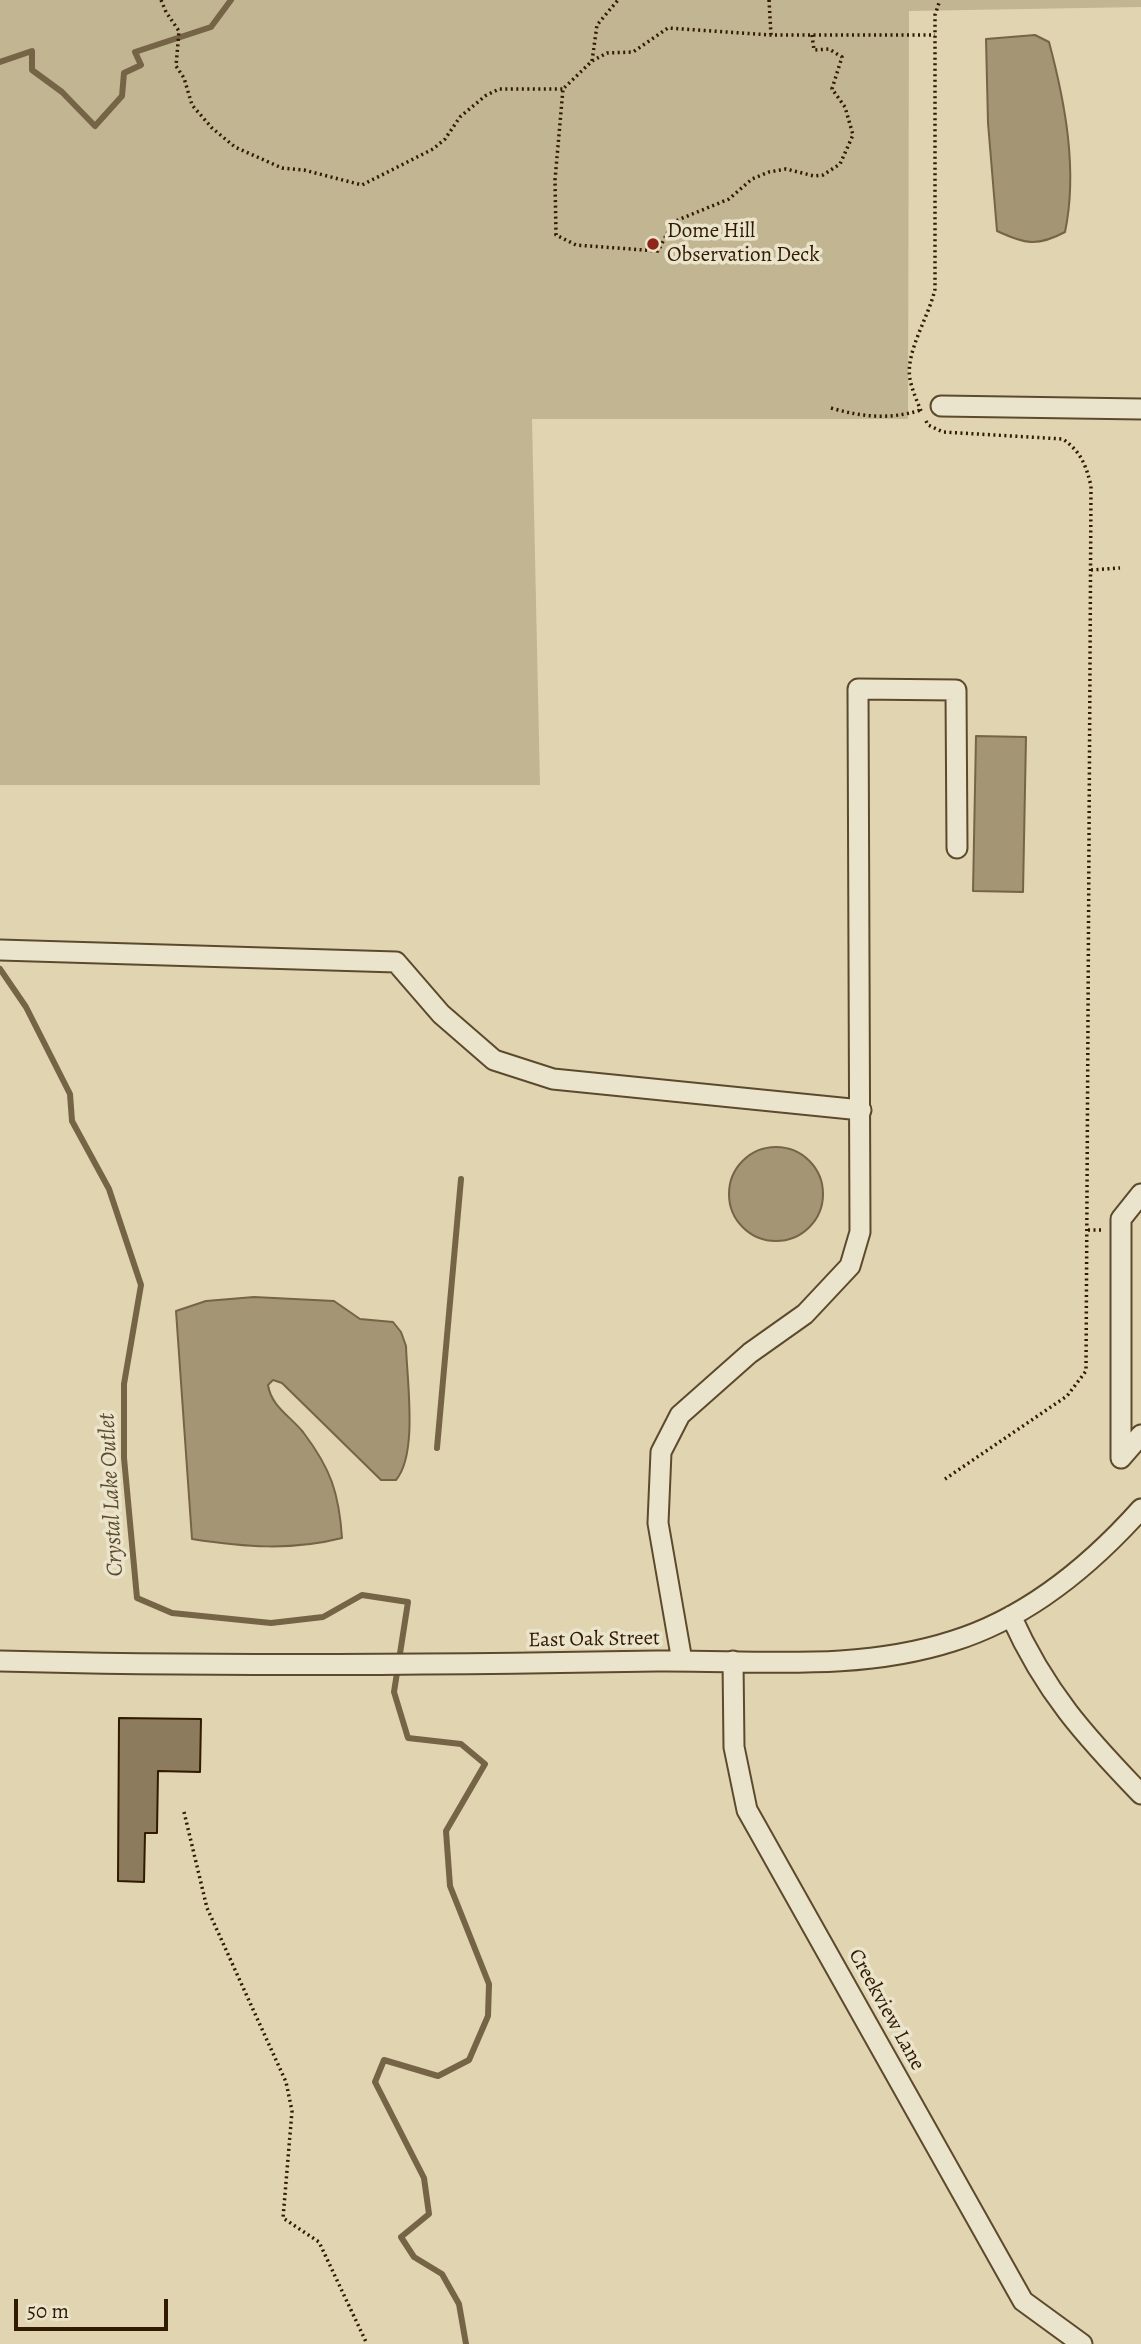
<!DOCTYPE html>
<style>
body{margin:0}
#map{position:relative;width:1141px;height:2344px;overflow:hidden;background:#e0d5b0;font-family:Alegreya,serif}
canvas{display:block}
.scale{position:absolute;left:14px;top:2299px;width:154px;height:32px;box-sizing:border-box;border:4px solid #311a00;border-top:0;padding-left:9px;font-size:21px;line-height:24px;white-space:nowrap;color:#311a00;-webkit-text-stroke:5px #ebe4cc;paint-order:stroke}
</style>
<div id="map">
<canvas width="1141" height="2344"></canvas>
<div class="scale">50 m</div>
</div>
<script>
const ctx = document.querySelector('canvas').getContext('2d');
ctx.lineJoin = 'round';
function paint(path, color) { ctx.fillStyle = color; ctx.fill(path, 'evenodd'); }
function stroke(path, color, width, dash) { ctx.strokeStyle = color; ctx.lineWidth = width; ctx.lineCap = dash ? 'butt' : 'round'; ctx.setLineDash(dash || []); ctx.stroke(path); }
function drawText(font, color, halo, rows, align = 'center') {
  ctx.font = font + ' Alegreya,serif'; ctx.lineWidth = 7; ctx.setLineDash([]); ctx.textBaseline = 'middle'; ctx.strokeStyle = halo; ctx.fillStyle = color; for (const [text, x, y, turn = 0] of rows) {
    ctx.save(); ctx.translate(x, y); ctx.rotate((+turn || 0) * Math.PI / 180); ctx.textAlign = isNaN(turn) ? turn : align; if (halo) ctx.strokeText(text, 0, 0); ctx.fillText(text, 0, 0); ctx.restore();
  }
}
paint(new Path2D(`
 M 0,0 L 1141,0 L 1141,7 L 909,11 L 908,419 L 532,419 L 540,785 L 0,785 Z`), '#c2b592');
const water = new Path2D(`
 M 1035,35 L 1049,42 C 1065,102 1078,170 1065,232 C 1037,247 1025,244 997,231 L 988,123 L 986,39 Z
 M 976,736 L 1026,737 L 1023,892 L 973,891 Z
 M729 1194a47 47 0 1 1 94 0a47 47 0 1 1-94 0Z
 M 254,1297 L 334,1301 L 360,1319 L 393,1322 L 401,1332 L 406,1346 C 407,1381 418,1454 396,1480 L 381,1480 L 282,1383 L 273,1380 L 268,1385 C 271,1406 290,1416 303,1432 C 331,1469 339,1493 342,1538 C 291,1551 244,1547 192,1539 L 176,1311 L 206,1301 Z`);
paint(water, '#a49574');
stroke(water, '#766446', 2);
stroke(new Path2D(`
 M 0,62 L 32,51 L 32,70 L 62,92 L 95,126 L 122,96 L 124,73 L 141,65 L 135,52 L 211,27 L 231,0
 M 0,969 L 26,1007 L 70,1094 L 72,1121 L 109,1189 L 141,1285 L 124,1384 L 124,1458 L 137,1598 L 172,1613 L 271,1623 L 323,1617 L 362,1595 L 408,1602 L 394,1692 L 408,1738 L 461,1744 L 485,1764 L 446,1831 L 450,1886 L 489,1984 L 488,2016 L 469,2060 L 438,2076 L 384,2060 L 375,2082 L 424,2178 L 429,2214 L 401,2237 L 414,2257 L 442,2274 L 459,2304 L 466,2344
 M 437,1448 L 461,1179`), '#766446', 6);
const building = new Path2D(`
 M 119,1718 L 201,1719 L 200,1772 L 158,1771 L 157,1833 L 145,1833 L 144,1882 L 118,1881 Z`);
paint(building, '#8c7b5c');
stroke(building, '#311a00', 2);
const minor = new Path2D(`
 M 941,406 L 1141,409
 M 0,950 L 396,962 L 441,1014 L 494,1060 L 553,1079 L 861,1110
 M 1121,1458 L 1121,1219 L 1141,1194
 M 1121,1458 L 1141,1435
 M 1011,1616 C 1045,1692 1085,1736 1141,1794
 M 0,1661 C 219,1667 438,1665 657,1661 C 756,1660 857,1672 953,1641 C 1027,1618 1090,1566 1141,1509
 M 682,1661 L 658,1523 L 661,1452 L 680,1415 L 750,1353 L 805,1314 L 850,1266 L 860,1232 L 858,689 L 956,690 L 957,848
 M 733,1661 L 734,1747 L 747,1810 L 1023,2301 L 1082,2344`);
stroke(minor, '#5d492c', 23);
stroke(new Path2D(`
 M 161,0 L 166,12 L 179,31 L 176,66 L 184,78 L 192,105 L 212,128 L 235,147 L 282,168 L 304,170 L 362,185 L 433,149 L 445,139 L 460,117 L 485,96 L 499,89 L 563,89
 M 769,0 L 771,35
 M 812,35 L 814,50 L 829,49 L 842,57 L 832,89 L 845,107 L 853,135 L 840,164 L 823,175 L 814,176 L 786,169 L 769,172 L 752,179 L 729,199 L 673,222 L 658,251 L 576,245 L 556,235 L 555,180 L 563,89 L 592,61 L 607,53 L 633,52 L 668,28 L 771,35 L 935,35
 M 592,61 L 597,25 L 618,0
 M 831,408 C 862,417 889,420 921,410
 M 921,411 C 917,401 912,390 910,379 C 905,352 929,317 935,289 L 935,15 L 940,0
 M 926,421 L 928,425 L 943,432 L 1063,439 C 1081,452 1086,465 1091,486 L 1086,1371 L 1067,1396 L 945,1479
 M 1091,570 L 1120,568
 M 1088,1230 L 1104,1230
 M 184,1812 L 207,1908 L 286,2082 L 292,2111 L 283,2218 L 319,2242 L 367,2344`), '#311a00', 3.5, [2, 3.5]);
stroke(minor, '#ebe4cc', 19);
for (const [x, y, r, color] of [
 [653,244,7,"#8f2418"]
]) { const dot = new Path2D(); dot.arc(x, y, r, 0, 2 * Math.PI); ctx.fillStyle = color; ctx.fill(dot); stroke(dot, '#ebe4cc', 2.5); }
drawText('21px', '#311a00', '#ebe4cc', [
 ["Dome Hill",667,232],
 ["Observation Deck",667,256]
], 'left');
drawText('21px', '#311a00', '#ebe4cc', [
 ["East Oak Street",594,1640,-1],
 ["Creekview Lane",886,2010,61]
]);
drawText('italic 23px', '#5f4b2e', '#ebe4cc', [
 ["Crystal Lake Outlet",112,1495,-93]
]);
</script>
